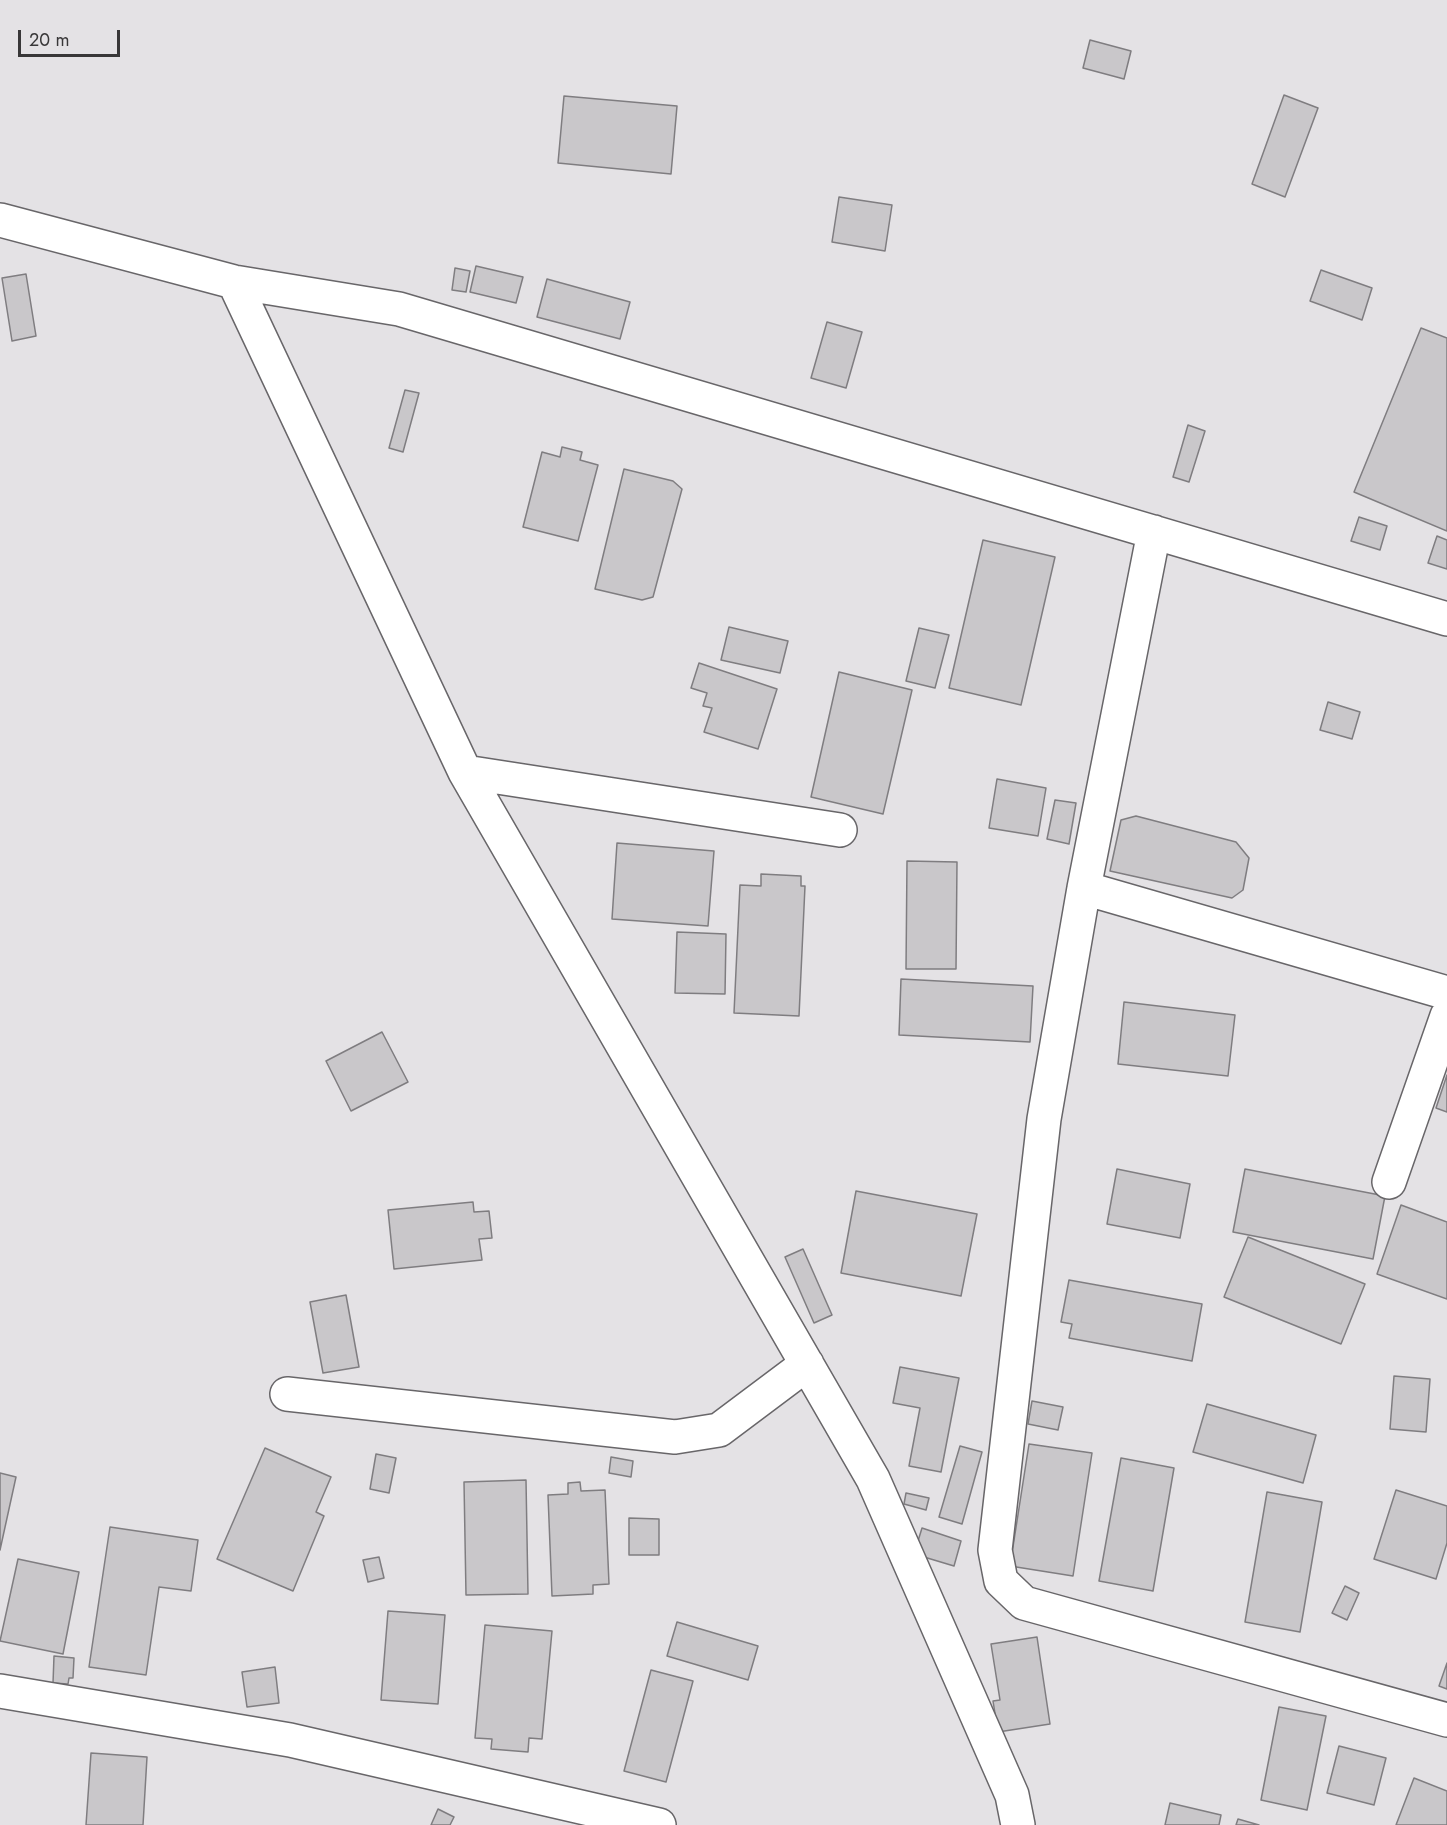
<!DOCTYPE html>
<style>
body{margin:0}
#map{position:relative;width:1447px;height:1825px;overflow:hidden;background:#e4e2e5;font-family:Jost,sans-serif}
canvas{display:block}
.scale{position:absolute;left:18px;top:30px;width:102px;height:27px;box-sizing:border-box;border:3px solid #383738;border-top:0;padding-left:8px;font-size:18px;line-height:21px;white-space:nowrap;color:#383738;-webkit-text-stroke:4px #e4e2e5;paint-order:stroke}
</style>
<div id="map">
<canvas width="1447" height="1825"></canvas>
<div class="scale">20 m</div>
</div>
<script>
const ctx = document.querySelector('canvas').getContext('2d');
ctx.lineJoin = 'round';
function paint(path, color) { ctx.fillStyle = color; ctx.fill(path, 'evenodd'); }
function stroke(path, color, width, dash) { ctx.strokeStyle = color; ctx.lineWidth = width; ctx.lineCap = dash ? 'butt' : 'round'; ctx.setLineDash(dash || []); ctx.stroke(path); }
const building = new Path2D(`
 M 1090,40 L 1131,51 L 1124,79 L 1083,68 Z
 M 1284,95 L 1318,108 L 1285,197 L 1252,184 Z
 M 564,96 L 677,106 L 671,174 L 558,163 Z
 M 839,197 L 892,205 L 885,251 L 832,242 Z
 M 476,266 L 523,277 L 516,303 L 470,292 Z
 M 455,268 L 470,271 L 466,292 L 452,290 Z
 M 1321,270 L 1372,288 L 1362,320 L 1310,301 Z
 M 26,274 L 36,336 L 12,341 L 2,278 Z
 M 547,279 L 630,302 L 620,339 L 537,317 Z
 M 827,322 L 862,332 L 846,388 L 811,378 Z
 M 1421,328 L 1447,338 L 1447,531 L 1354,492 Z
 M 405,390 L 419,393 L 403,452 L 389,448 Z
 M 1188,425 L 1205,431 L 1189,482 L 1173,477 Z
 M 562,447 L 582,452 L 580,460 L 598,465 L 578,541 L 523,527 L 542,452 L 560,457 Z
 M 624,469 L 673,481 L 682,489 L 653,597 L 642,600 L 595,589 Z
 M 1359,517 L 1387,526 L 1380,550 L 1351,541 Z
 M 1437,536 L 1447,540 L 1447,569 L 1428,563 Z
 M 983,540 L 1055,557 L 1021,705 L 949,688 Z
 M 729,627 L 788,641 L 780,673 L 721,660 Z
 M 919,628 L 949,635 L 935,688 L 906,681 Z
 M 699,663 L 777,689 L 758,749 L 704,732 L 712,708 L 703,706 L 707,693 L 691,688 Z
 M 839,672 L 912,690 L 883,814 L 811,797 Z
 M 1328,702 L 1360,712 L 1352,739 L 1320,730 Z
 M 997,779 L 1046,788 L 1038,836 L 989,828 Z
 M 1055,800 L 1076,803 L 1069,844 L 1047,839 Z
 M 1136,816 L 1236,842 L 1249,858 L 1243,890 L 1232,898 L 1110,871 L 1121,820 Z
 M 617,843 L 714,851 L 708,926 L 612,919 Z
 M 907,861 L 957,862 L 956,969 L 906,969 Z
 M 761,874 L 801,876 L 801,886 L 805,886 L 799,1016 L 734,1013 L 740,885 L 761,886 Z
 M 677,932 L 726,934 L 725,994 L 675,993 Z
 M 901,979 L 1033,986 L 1030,1042 L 899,1035 Z
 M 1124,1002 L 1235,1015 L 1228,1076 L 1118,1064 Z
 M 382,1032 L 408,1082 L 351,1111 L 326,1061 Z
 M 1447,1075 L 1447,1112 L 1436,1108 Z
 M 1117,1169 L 1190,1184 L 1180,1238 L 1107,1224 Z
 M 1245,1169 L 1385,1196 L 1373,1259 L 1233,1232 Z
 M 856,1191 L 977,1214 L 961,1296 L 841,1273 Z
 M 473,1202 L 474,1212 L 489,1211 L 492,1238 L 479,1239 L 482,1260 L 394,1269 L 388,1210 Z
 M 1401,1205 L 1447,1222 L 1447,1299 L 1377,1274 Z
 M 1248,1237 L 1365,1284 L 1341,1344 L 1224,1297 Z
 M 803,1249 L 832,1315 L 814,1323 L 785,1257 Z
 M 1069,1280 L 1202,1304 L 1192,1361 L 1069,1338 L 1072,1324 L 1061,1322 Z
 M 346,1295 L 359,1367 L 323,1373 L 310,1302 Z
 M 900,1367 L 959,1378 L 941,1472 L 909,1466 L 920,1408 L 893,1403 Z
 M 1394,1376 L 1430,1379 L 1426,1432 L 1390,1429 Z
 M 1032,1401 L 1063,1407 L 1058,1430 L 1028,1424 Z
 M 1207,1404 L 1316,1435 L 1303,1483 L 1193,1452 Z
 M 1029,1444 L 1092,1453 L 1073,1576 L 1010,1566 Z
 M 960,1446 L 982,1452 L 962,1524 L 939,1517 Z
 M 265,1448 L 331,1477 L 316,1512 L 324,1516 L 293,1591 L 217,1559 Z
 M 376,1454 L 396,1458 L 389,1493 L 370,1489 Z
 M 611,1457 L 633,1461 L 631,1477 L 609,1473 Z
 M 1121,1458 L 1174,1468 L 1153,1591 L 1099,1581 Z
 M 0,1473 L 16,1477 L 0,1550 Z
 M 526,1480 L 528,1594 L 466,1595 L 464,1482 Z
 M 580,1482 L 581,1491 L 605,1490 L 609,1584 L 593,1585 L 593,1594 L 552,1596 L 548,1495 L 568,1494 L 568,1483 Z
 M 1396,1490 L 1447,1506 L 1447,1543 L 1436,1579 L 1374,1559 Z
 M 1267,1492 L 1322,1502 L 1300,1632 L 1245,1622 Z
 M 906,1493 L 929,1498 L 926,1510 L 904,1504 Z
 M 629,1518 L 659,1519 L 659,1555 L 629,1555 Z
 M 110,1527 L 198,1540 L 191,1591 L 159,1587 L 146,1675 L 89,1667 Z
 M 922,1528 L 961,1541 L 954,1566 L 914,1554 Z
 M 379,1557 L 384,1578 L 368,1582 L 363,1560 Z
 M 18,1559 L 79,1572 L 63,1654 L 0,1641 Z
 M 1345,1586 L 1359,1593 L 1347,1620 L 1332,1613 Z
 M 388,1611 L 445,1615 L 438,1704 L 381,1700 Z
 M 677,1622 L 758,1646 L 748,1680 L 667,1656 Z
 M 485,1625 L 552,1631 L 542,1739 L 529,1738 L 528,1752 L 491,1749 L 492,1739 L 475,1738 Z
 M 1037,1637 L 1050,1724 L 998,1732 L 993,1701 L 1000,1700 L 991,1644 Z
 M 54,1656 L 74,1658 L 73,1678 L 69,1678 L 68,1684 L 53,1683 Z
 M 1447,1663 L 1447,1689 L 1439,1686 Z
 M 275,1667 L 279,1703 L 247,1707 L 242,1672 Z
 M 651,1670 L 693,1681 L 666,1782 L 624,1771 Z
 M 1279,1707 L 1326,1716 L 1307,1810 L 1261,1800 Z
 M 1339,1746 L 1386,1758 L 1374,1805 L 1327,1793 Z
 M 91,1753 L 147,1757 L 143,1825 L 86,1825 Z
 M 1414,1778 L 1447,1791 L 1447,1825 L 1396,1825 Z
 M 1170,1803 L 1221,1815 L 1219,1825 L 1165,1825 Z
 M 438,1809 L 454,1817 L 450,1825 L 431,1825 Z
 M 1238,1819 L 1259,1825 L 1236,1825 Z`);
paint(building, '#c9c7ca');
stroke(building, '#7f7d80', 1.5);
const minor = new Path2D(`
 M 0,220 L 234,282 L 399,309 L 1447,619
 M 234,282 L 465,772 L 873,1479 L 1012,1795 L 1018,1825
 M 1154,532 L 1084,888 L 1044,1119 L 995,1550 L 1001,1581 L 1024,1603 L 1447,1720
 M 465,772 L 840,830
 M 1084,888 L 1447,993
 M 1389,1182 L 1447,1016
 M 287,1394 L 675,1437 L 719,1430 L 807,1364
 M 0,1691 L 290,1740 L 659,1825`);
stroke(minor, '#686669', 36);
stroke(minor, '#fff', 33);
</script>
